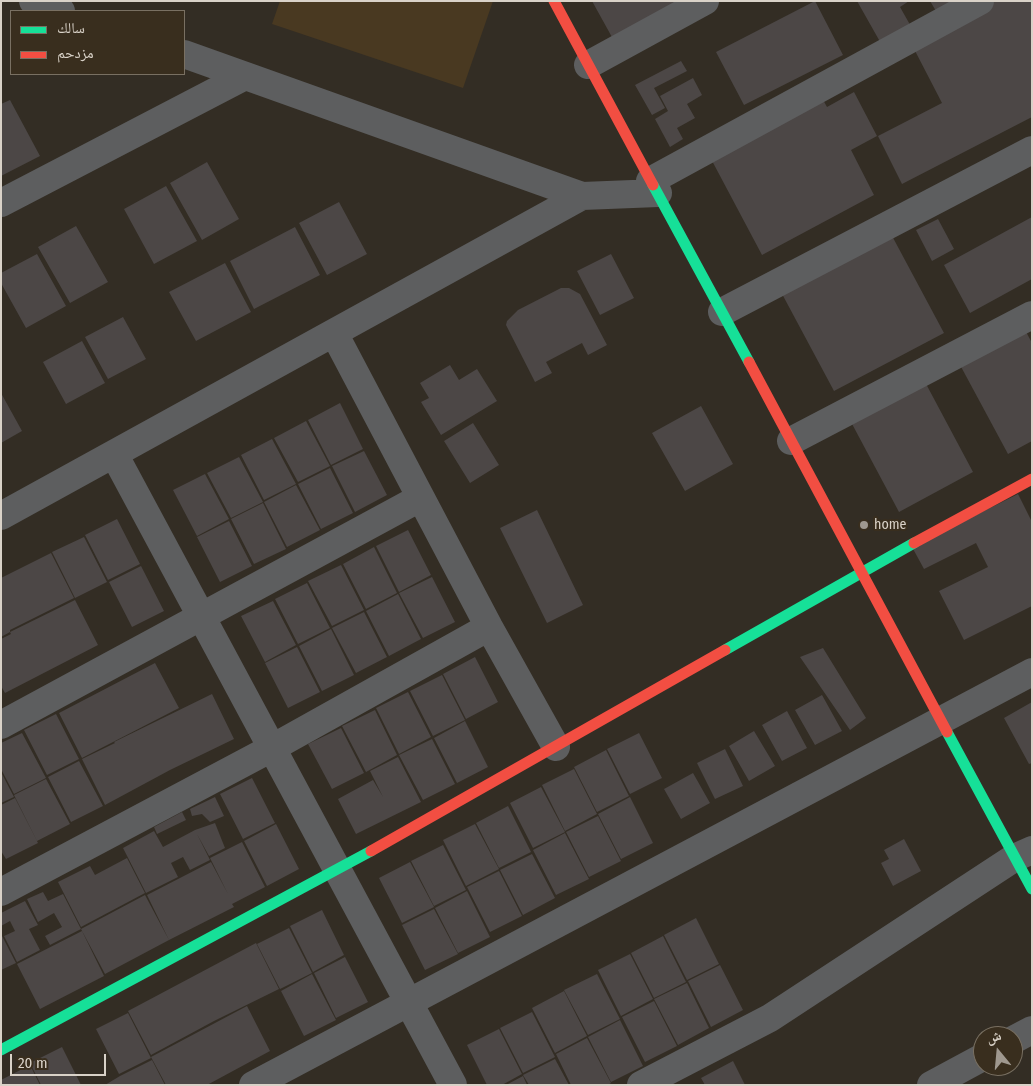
<!DOCTYPE html>
<meta charset="utf-8">
<style>
body{margin:0}
#map{position:relative;width:1033px;height:1086px;overflow:hidden;background:#332d24;font-family:"Fira Sans Condensed","Noto Naskh Arabic",sans-serif}
canvas{display:block}
.frame{position:absolute;inset:0;border:2px solid #d9d2c8;pointer-events:none}
.legend{position:absolute;left:10px;top:10px;width:175px;height:65px;box-sizing:border-box;background:#392e1e;border:1px solid #797062;margin:0;padding:6px 9px;list-style:none;font-size:15px;color:#d9d2c8}
.legend li{display:flex;align-items:center;gap:10px;height:25px}
.legend b{width:25px;border:1px solid #797062}
.north{position:absolute;left:973px;top:1026px;width:50px;height:50px;box-sizing:border-box;background:#392e1e;border:1px solid #797062;border-radius:50%;rotate:343deg;font-size:14px;font-weight:700;line-height:20px;text-align:center;color:#d9d2c8}
.north::after{content:'';display:block;margin:auto;width:18px;height:22px;background:#9f988f;clip-path:polygon(50% 0,100% 100%,50% 72%,0 100%)}
.scale{position:absolute;left:10px;top:1054px;width:96px;height:22px;box-sizing:border-box;border:2px solid #d9d2c8;border-top:0;padding-left:6px;font-size:15px;line-height:18px;white-space:nowrap;color:#d9d2c8;-webkit-text-stroke:4px #392e1e;paint-order:stroke}
</style>
<div id="map">
<canvas width="1033" height="1086"></canvas>
<div class="frame"></div>
<ul class="legend">
<li><b style="height:6px;background:#16e098"></b>سالك</li>
<li><b style="height:6px;background:#f24e42"></b>مزدحم</li>
</ul>
<div class="north">ش</div>
<div class="scale">20 m</div>
</div>
<script>
const ctx = document.querySelector('canvas').getContext('2d');
ctx.lineJoin = 'round';
function paint(path, color) { ctx.fillStyle = color; ctx.fill(path, 'evenodd'); }
function stroke(path, color, width, dash) { ctx.strokeStyle = color; ctx.lineWidth = width; ctx.lineCap = dash ? 'butt' : 'round'; ctx.setLineDash(dash || []); ctx.stroke(path); }
function drawText(font, color, halo, rows, align = 'center') {
  ctx.font = font + ' "Fira Sans Condensed",sans-serif'; ctx.lineWidth = 4; ctx.setLineDash([]); ctx.textBaseline = 'middle'; ctx.strokeStyle = halo; ctx.fillStyle = color; for (const [text, x, y, turn = 0] of rows) {
    ctx.save(); ctx.translate(x, y); ctx.rotate((+turn || 0) * Math.PI / 180); ctx.textAlign = isNaN(turn) ? turn : align; if (halo) ctx.strokeText(text, 0, 0); ctx.fillText(text, 0, 0); ctx.restore();
  }
}
paint(new Path2D(`
 M 280,1 L 493,1 L 463,88 L 272,24 Z`), '#493921');
paint(new Path2D(`
 M 592,1 L 678,1 L 613,39 Z
 M 815,1 L 843,55 L 744,105 L 716,52 Z
 M 857,1 L 909,1 L 900,7 L 913,30 L 883,47 Z
 M 930,1 L 966,1 L 939,16 Z
 M 996,1 L 1032,1 L 1032,117 L 902,184 L 878,136 L 942,103 L 912,45 Z
 M 681,61 L 687,71 L 654,88 L 665,108 L 652,115 L 635,85 Z
 M 693,78 L 702,95 L 687,104 L 695,118 L 677,128 L 683,139 L 670,147 L 655,119 L 668,111 L 660,96 Z
 M 854,92 L 877,136 L 851,150 L 874,195 L 762,255 L 710,157 L 822,98 L 827,107 Z
 M 10,100 L 40,156 L 1,176 L 1,104 Z
 M 207,162 L 239,219 L 202,240 L 170,183 Z
 M 166,186 L 197,241 L 154,264 L 124,209 Z
 M 339,202 L 367,254 L 327,275 L 299,223 Z
 M 1032,217 L 1032,279 L 970,313 L 944,265 Z
 M 938,219 L 954,249 L 932,261 L 916,230 Z
 M 76,226 L 108,282 L 70,303 L 38,247 Z
 M 295,227 L 320,275 L 254,309 L 230,261 Z
 M 891,234 L 944,333 L 834,391 L 781,292 Z
 M 37,254 L 66,306 L 26,328 L 1,283 L 1,273 Z
 M 611,254 L 634,298 L 600,315 L 577,271 Z
 M 225,263 L 251,312 L 196,341 L 169,292 Z
 M 561,288 L 569,288 L 580,294 L 607,345 L 588,355 L 582,343 L 546,362 L 552,373 L 535,382 L 506,325 L 507,321 L 518,310 Z
 M 123,317 L 146,359 L 108,379 L 85,337 Z
 M 1024,328 L 1032,343 L 1032,441 L 1008,454 L 959,363 Z
 M 82,341 L 105,383 L 66,404 L 43,362 Z
 M 450,365 L 459,380 L 477,369 L 497,401 L 441,435 L 421,402 L 429,398 L 420,383 Z
 M 925,382 L 973,472 L 899,512 L 851,422 Z
 M 1,393 L 22,431 L 1,443 Z
 M 340,403 L 363,449 L 331,465 L 308,420 Z
 M 701,406 L 733,464 L 685,491 L 652,433 Z
 M 306,421 L 330,466 L 298,482 L 274,438 Z
 M 473,423 L 499,465 L 470,483 L 444,441 Z
 M 272,439 L 296,484 L 264,500 L 241,455 Z
 M 364,451 L 387,495 L 355,512 L 332,466 Z
 M 239,457 L 263,502 L 231,518 L 207,473 Z
 M 330,468 L 353,513 L 321,529 L 298,484 Z
 M 205,474 L 229,519 L 197,536 L 173,490 Z
 M 296,485 L 320,530 L 287,547 L 264,502 Z
 M 1018,494 L 1032,522 L 1032,606 L 964,640 L 939,591 L 988,567 L 976,543 L 924,569 L 912,547 Z
 M 263,503 L 286,549 L 254,564 L 231,519 Z
 M 537,510 L 583,605 L 547,623 L 500,528 Z
 M 117,519 L 140,564 L 108,580 L 85,535 Z
 M 229,521 L 252,566 L 220,582 L 197,537 Z
 M 408,530 L 431,575 L 399,592 L 376,546 Z
 M 84,537 L 107,582 L 75,598 L 52,552 Z
 M 374,547 L 397,593 L 366,609 L 343,564 Z
 M 51,553 L 74,598 L 10,630 L 10,632 L 1,637 L 1,578 Z
 M 341,565 L 364,610 L 332,626 L 308,581 Z
 M 141,566 L 164,611 L 132,627 L 109,582 Z
 M 432,577 L 455,622 L 423,638 L 399,593 Z
 M 307,583 L 330,628 L 298,644 L 275,599 Z
 M 398,594 L 421,639 L 389,656 L 366,611 Z
 M 75,600 L 98,645 L 5,693 L 1,686 L 1,639 L 11,634 L 10,632 Z
 M 273,601 L 296,645 L 265,662 L 241,616 Z
 M 364,612 L 387,657 L 356,673 L 332,628 Z
 M 331,629 L 354,675 L 322,691 L 299,646 Z
 M 297,647 L 320,692 L 288,708 L 265,663 Z
 M 823,648 L 866,718 L 850,730 L 800,657 Z
 M 475,657 L 498,702 L 466,719 L 443,674 Z
 M 155,663 L 179,708 L 82,758 L 59,713 Z
 M 442,675 L 465,720 L 433,736 L 410,691 Z
 M 408,692 L 431,737 L 399,754 L 376,708 Z
 M 212,694 L 234,739 L 170,770 L 105,805 L 82,759 L 115,743 L 114,742 Z
 M 822,695 L 842,731 L 815,745 L 795,710 Z
 M 1032,702 L 1032,763 L 1029,764 L 1004,718 Z
 M 375,710 L 397,755 L 366,772 L 342,726 Z
 M 787,711 L 807,748 L 782,761 L 762,725 Z
 M 56,714 L 79,759 L 47,775 L 24,730 Z
 M 465,721 L 488,767 L 457,783 L 434,738 Z
 M 341,728 L 364,773 L 332,789 L 308,744 Z
 M 754,731 L 775,766 L 749,781 L 729,746 Z
 M 22,733 L 46,778 L 14,794 L 1,769 L 1,743 Z
 M 639,733 L 662,778 L 630,794 L 607,749 Z
 M 432,739 L 455,784 L 423,800 L 399,755 Z
 M 725,749 L 743,786 L 715,799 L 697,763 Z
 M 606,750 L 629,796 L 597,812 L 574,767 Z
 M 398,757 L 421,802 L 356,834 L 338,799 L 373,780 L 383,797 L 370,771 Z
 M 79,761 L 103,806 L 71,822 L 48,777 Z
 M 574,769 L 597,814 L 565,831 L 542,785 Z
 M 1,772 L 14,797 L 1,803 Z
 M 693,773 L 710,803 L 681,819 L 664,789 Z
 M 252,778 L 275,823 L 243,839 L 220,794 Z
 M 46,779 L 70,824 L 37,841 L 14,795 Z
 M 541,787 L 565,832 L 533,848 L 510,803 Z
 M 215,797 L 224,816 L 210,822 L 202,814 L 192,816 L 190,809 Z
 M 630,797 L 653,843 L 621,859 L 598,814 Z
 M 15,798 L 38,843 L 6,859 L 1,851 L 1,805 Z
 M 508,806 L 531,852 L 499,868 L 476,823 Z
 M 182,812 L 186,820 L 157,834 L 154,827 Z
 M 598,816 L 621,861 L 589,877 L 566,832 Z
 M 215,823 L 225,848 L 209,856 L 197,834 L 210,860 L 190,870 L 183,857 L 171,863 L 178,877 L 146,893 L 123,848 L 154,831 L 163,847 L 195,830 Z
 M 276,824 L 299,869 L 267,886 L 244,841 Z
 M 475,824 L 499,869 L 466,886 L 443,840 Z
 M 565,833 L 589,879 L 556,895 L 533,850 Z
 M 904,839 L 921,871 L 893,886 L 881,863 L 889,859 L 884,850 Z
 M 242,842 L 265,887 L 232,904 L 234,907 L 169,940 L 147,895 L 211,862 L 228,894 L 210,858 Z
 M 443,845 L 466,890 L 434,906 L 411,861 Z
 M 532,854 L 555,898 L 523,915 L 500,870 Z
 M 127,858 L 145,893 L 81,927 L 58,882 L 90,866 L 95,875 Z
 M 410,862 L 434,907 L 402,923 L 379,878 Z
 M 499,871 L 522,916 L 490,932 L 467,887 Z
 M 467,891 L 490,937 L 458,953 L 435,908 Z
 M 43,892 L 48,901 L 63,894 L 81,929 L 50,945 L 45,936 L 62,927 L 54,913 L 38,922 L 27,899 Z
 M 145,895 L 169,940 L 105,974 L 81,929 Z
 M 25,901 L 38,925 L 29,929 L 40,950 L 17,962 L 4,936 L 15,931 L 10,921 L 1,926 L 1,913 Z
 M 434,909 L 458,954 L 425,970 L 402,925 Z
 M 322,910 L 344,955 L 313,972 L 290,926 Z
 M 696,918 L 719,964 L 687,980 L 664,935 Z
 M 289,928 L 312,973 L 280,989 L 257,944 Z
 M 82,931 L 104,976 L 40,1009 L 17,964 Z
 M 1,934 L 16,963 L 1,970 Z
 M 663,936 L 686,982 L 654,998 L 631,953 Z
 M 256,943 L 279,989 L 214,1021 L 151,1055 L 128,1011 Z
 M 630,954 L 653,999 L 621,1016 L 598,970 Z
 M 345,957 L 368,1002 L 336,1018 L 314,973 Z
 M 720,965 L 743,1010 L 711,1027 L 688,981 Z
 M 312,974 L 336,1020 L 304,1036 L 281,991 Z
 M 597,974 L 620,1019 L 588,1035 L 564,990 Z
 M 687,983 L 709,1028 L 678,1045 L 654,999 Z
 M 564,991 L 587,1036 L 555,1053 L 532,1008 Z
 M 654,1001 L 677,1046 L 645,1062 L 622,1017 Z
 M 247,1006 L 270,1051 L 207,1085 L 166,1085 L 151,1057 Z
 M 532,1012 L 555,1057 L 523,1073 L 500,1028 Z
 M 128,1013 L 151,1058 L 119,1074 L 96,1029 Z
 M 620,1020 L 643,1066 L 611,1082 L 588,1037 Z
 M 499,1029 L 522,1074 L 502,1085 L 487,1085 L 467,1045 Z
 M 587,1038 L 611,1083 L 608,1085 L 571,1085 L 556,1054 Z
 M 62,1047 L 81,1085 L 41,1085 L 30,1063 Z
 M 555,1059 L 569,1085 L 529,1085 L 523,1075 Z
 M 152,1060 L 165,1085 L 105,1085 L 120,1076 Z
 M 733,1061 L 745,1085 L 705,1085 L 701,1078 Z
 M 30,1065 L 40,1085 L 1,1085 L 1,1080 Z
 M 523,1076 L 527,1085 L 506,1085 Z`), '#4c4746');
stroke(new Path2D(`
 M 33,1 L 61,11
 M 184,54 L 582,196
 M 588,65 L 705,1
 M 650,181 L 980,1
 M 1,203 L 245,76
 M 722,312 L 1032,150
 M 334,333 L 489,627 L 556,747
 M 791,441 L 1032,315
 M 114,454 L 453,1085
 M 1,516 L 582,196 L 658,193
 M 1,725 L 420,498
 M 1,892 L 272,748 L 489,627
 M 1013,1040 L 1032,1030
 M 253,1085 L 1032,672
 M 641,1085 L 770,1018 L 1014,858 L 1032,850
 M 931,1085 L 983,1057`), '#5d5e5f', 28);
stroke(new Path2D(`
 M 653,185 L 749,362
 M 725,650 L 914,543
 M 947,732 L 1032,889
 M 1,1050 L 371,851`), '#16e098', 11);
stroke(new Path2D(`
 M 554,1 L 653,185
 M 749,362 L 947,732
 M 914,543 L 1032,479
 M 371,851 L 725,650`), '#f24e42', 11);
for (const [x, y, r, color] of [
 [864,525,5,"#9f988f"]
]) { const dot = new Path2D(); dot.arc(x, y, r, 0, 2 * Math.PI); ctx.fillStyle = color; ctx.fill(dot); stroke(dot, '#392e1e', 2); }
drawText('14px', '#d9d2c8', '#392e1e', [
 ["home",874,525]
], 'left');
</script>
